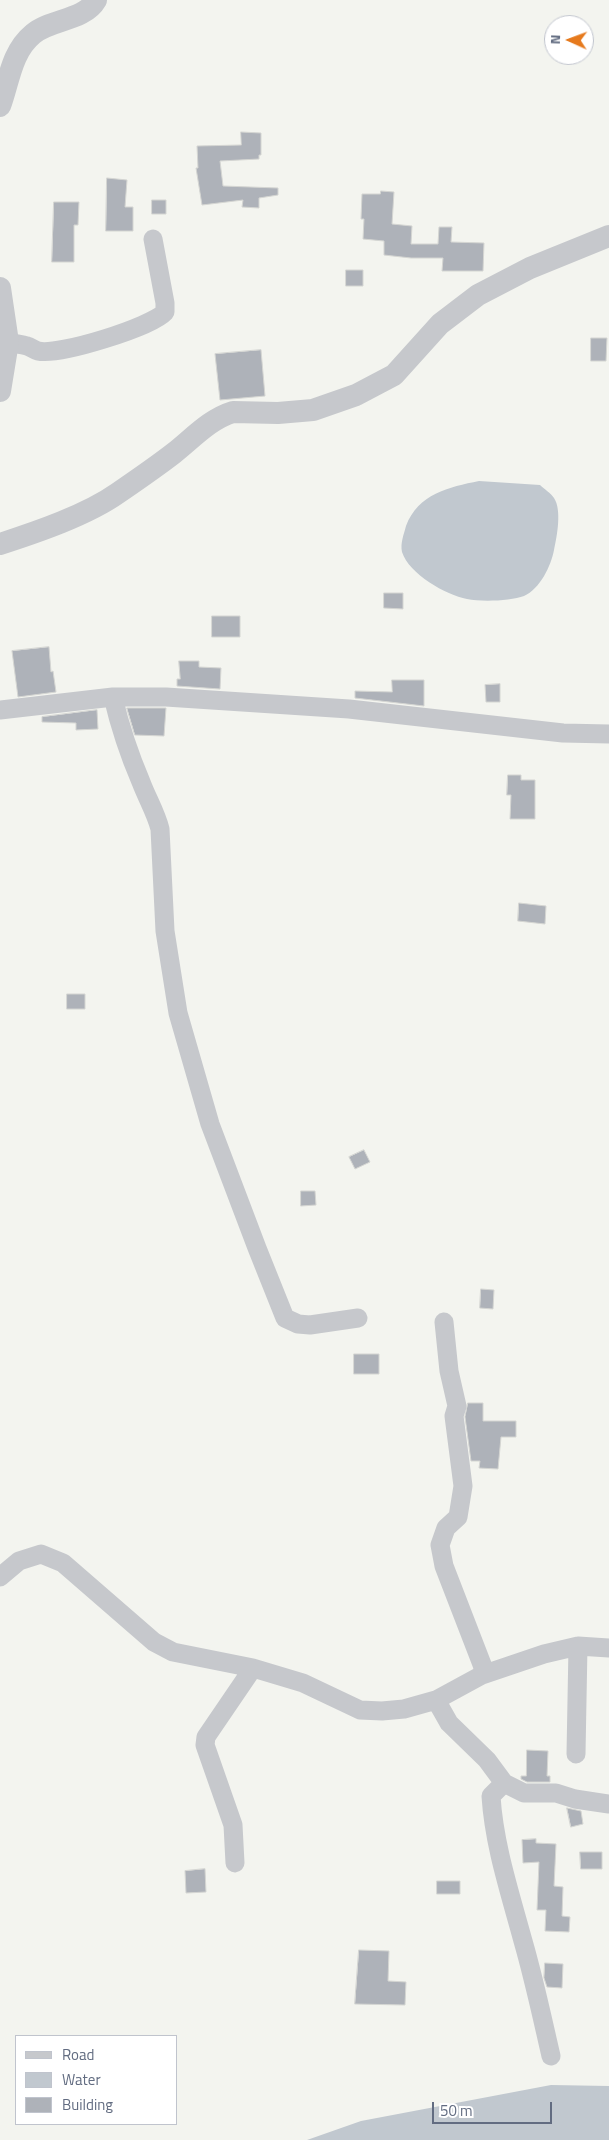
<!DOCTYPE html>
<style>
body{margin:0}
#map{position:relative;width:609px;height:2140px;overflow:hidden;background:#f3f4ef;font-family:"Titillium Web",sans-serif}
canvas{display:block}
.legend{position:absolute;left:15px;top:2035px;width:162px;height:90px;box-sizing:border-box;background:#fff;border:1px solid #c0c4cd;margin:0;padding:6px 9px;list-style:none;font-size:15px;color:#626c81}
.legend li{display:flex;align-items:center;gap:10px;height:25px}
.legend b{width:25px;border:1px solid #c0c4cd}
.north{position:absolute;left:544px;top:15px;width:50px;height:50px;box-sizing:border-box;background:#fff;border:1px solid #c0c4cd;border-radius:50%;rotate:272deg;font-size:14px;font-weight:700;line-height:20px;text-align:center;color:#626c81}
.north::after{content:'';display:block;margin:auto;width:18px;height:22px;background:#e67a1d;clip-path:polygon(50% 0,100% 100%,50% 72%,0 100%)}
.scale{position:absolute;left:432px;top:2102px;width:120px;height:22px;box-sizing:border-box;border:2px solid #626c81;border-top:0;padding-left:6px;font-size:15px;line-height:18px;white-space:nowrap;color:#626c81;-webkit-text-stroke:4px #fff;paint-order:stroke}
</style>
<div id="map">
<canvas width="609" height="2140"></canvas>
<ul class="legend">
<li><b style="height:6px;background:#c6c8cc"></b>Road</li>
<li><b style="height:14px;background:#c1c8cf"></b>Water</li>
<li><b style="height:14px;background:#aeb2b9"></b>Building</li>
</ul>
<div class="north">N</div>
<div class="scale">50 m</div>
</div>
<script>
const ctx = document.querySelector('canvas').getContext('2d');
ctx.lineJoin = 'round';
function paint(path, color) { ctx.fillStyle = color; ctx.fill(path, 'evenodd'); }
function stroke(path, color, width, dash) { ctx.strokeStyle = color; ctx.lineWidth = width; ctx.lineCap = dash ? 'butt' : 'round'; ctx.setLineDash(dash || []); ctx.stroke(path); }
paint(new Path2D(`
 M 479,481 L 540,485 C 544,489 551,493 554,498 C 562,510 557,536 554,550 C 551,566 540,589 524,596 C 511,601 481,602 467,599 C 446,595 409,574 402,552 C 400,543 404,534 406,526 C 418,494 449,487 479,481 Z
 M 551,2085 L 609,2086 L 609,2140 L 307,2140 L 361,2121 Z`), '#c1c8cf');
const building = new Path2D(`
 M 241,132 L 261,133 L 261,155 L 259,155 L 259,159 L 220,161 L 223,186 L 278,188 L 278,195 L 259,198 L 259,208 L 242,207 L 243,200 L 202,205 L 196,168 L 198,168 L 197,146 L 241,145 Z
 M 107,178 L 127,180 L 125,207 L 133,207 L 133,231 L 106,231 Z
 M 381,191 L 394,192 L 392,224 L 412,226 L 411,244 L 438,244 L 439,227 L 452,227 L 451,242 L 484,243 L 483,271 L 442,271 L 443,258 L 411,258 L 384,255 L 384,241 L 363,239 L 364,219 L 361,219 L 362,194 L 380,194 Z
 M 152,200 L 166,200 L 166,214 L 152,214 Z
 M 54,202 L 79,202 L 78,225 L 74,225 L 74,262 L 52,262 Z
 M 346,270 L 363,270 L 363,286 L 346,286 Z
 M 591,338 L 607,338 L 606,361 L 591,361 Z
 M 261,350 L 265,396 L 220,400 L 215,354 Z
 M 384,593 L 403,593 L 403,609 L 384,608 Z
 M 212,616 L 240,616 L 240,637 L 212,637 Z
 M 49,647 L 51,672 L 53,671 L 56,692 L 18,697 L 12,651 Z
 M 179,661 L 199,661 L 199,667 L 221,668 L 220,689 L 177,686 L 177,679 L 180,679 Z
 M 392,680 L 424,680 L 424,706 L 355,698 L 355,691 L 392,692 Z
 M 500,684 L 500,702 L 486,702 L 485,685 Z
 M 127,708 L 166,708 L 164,736 L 135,735 Z
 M 97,710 L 98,729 L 76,730 L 76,723 L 42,722 L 42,717 Z
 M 508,775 L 521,775 L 521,780 L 535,780 L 535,819 L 510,819 L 511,795 L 507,795 Z
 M 519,903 L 546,906 L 545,924 L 518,921 Z
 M 67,994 L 85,994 L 85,1009 L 67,1009 Z
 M 364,1150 L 370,1162 L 355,1169 L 349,1157 Z
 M 301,1191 L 315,1191 L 316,1205 L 301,1206 Z
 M 481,1289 L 494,1290 L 493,1309 L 480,1308 Z
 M 354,1354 L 379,1354 L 379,1374 L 354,1374 Z
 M 468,1403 L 483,1403 L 483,1421 L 516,1421 L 516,1437 L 501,1437 L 498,1469 L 479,1468 L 480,1461 L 471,1461 L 465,1417 Z
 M 527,1750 L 548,1751 L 547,1776 L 550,1776 L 550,1782 L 527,1782 L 521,1779 L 521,1776 L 526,1776 Z
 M 567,1808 L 581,1811 L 583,1824 L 571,1827 Z
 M 536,1839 L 536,1843 L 556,1844 L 554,1886 L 563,1887 L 562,1916 L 570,1917 L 569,1932 L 545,1931 L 546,1910 L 537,1910 L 539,1862 L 523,1863 L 522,1840 Z
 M 580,1852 L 602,1852 L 602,1869 L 581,1869 Z
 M 205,1869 L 206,1892 L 186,1893 L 185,1871 Z
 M 437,1881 L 460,1881 L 460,1894 L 437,1894 Z
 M 359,1950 L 389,1951 L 388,1981 L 406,1982 L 405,2005 L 355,2004 Z
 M 545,1963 L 563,1964 L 562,1988 L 547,1987 L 544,1978 Z`);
paint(building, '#aeb2b9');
stroke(building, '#d4d5d2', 1);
stroke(new Path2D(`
 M 8,342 C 14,344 21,344 27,346 C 31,347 34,350 38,351 C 59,356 151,327 165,312 L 165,303 L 153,239
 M 113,697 C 120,727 129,754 141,782 C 147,798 156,813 160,829 L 165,931 L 178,1013 L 210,1124 L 257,1248 L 285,1318 L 298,1324 L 310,1325 L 358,1318
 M 0,710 L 113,697 L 166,697 L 349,709 L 563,733 L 609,734
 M 0,1577 L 19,1561 L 41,1554 L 63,1563 L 154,1642 L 173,1652 L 253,1668 L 303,1683 L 360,1710 L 382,1711 L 404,1709 L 436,1700 L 482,1675 L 483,1667 L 444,1566 L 440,1545 L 446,1528 L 458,1517 L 463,1486 L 454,1416 L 457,1406 L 449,1371 L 444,1322
 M 482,1675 L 544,1654 L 578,1646 L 609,1648
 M 436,1700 L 449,1723 L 487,1760 L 504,1783 L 524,1793 L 556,1793 L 575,1799 L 609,1804
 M 576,1754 L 578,1646
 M 504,1783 L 491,1796 C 494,1845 510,1893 523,1941 C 534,1979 542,2017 551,2056
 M 235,1863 L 233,1825 L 205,1745 L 206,1737 L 253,1668`), '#c6c8cc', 19);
stroke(new Path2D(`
 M 0,106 C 9,82 11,52 33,34 C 50,19 84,21 96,0
 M 0,288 L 8,342 L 0,391
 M 0,544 C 37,532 87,515 118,493 C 137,480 156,467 174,453 C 193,438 210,419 233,412 L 278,413 L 313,410 L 356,395 L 394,375 L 440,324 L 478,295 L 530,268 L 609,236`), '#c6c8cc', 22);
</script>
